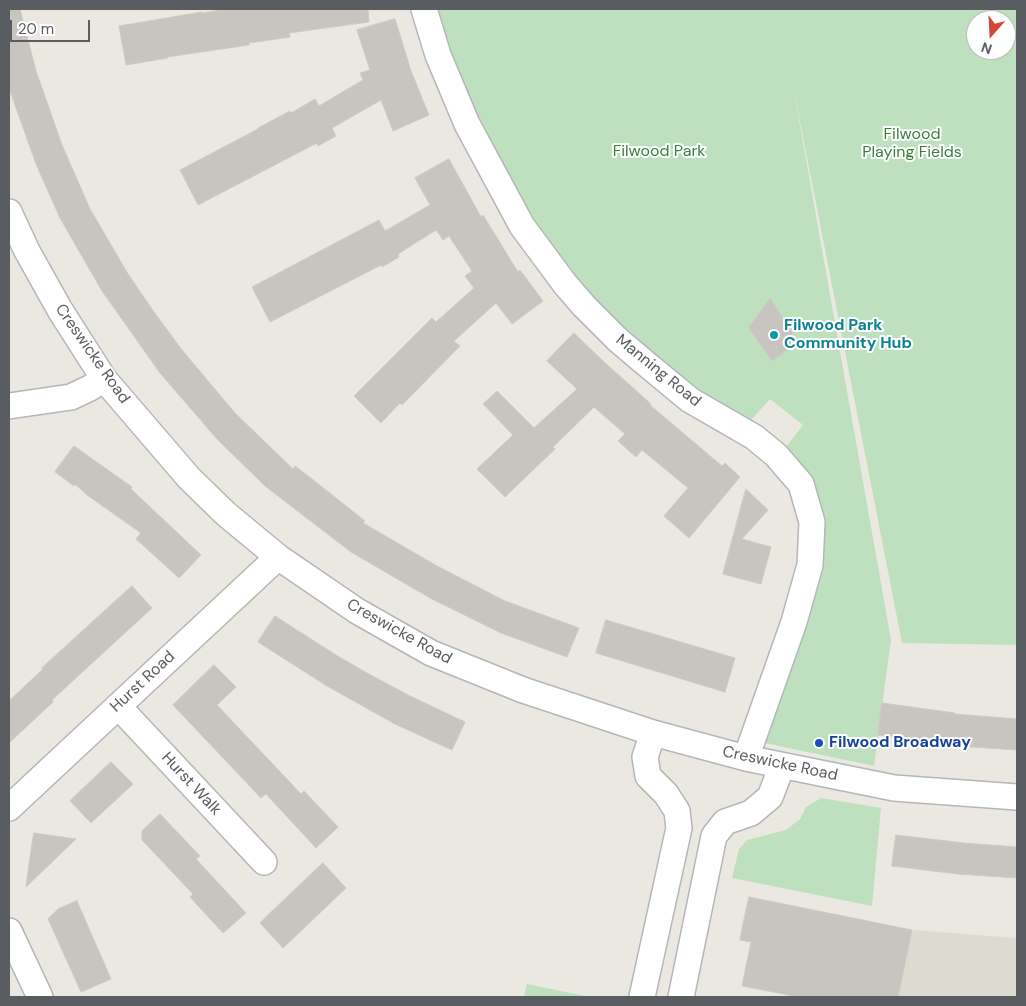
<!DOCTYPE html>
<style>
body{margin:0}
#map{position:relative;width:1026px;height:1006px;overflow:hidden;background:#ebe8e1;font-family:"DM Sans",sans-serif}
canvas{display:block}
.frame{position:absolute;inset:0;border:10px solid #595c60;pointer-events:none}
.north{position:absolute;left:966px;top:10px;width:50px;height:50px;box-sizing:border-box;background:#fff;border:1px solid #bdbebf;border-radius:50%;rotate:199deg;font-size:14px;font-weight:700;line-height:20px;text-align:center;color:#595c60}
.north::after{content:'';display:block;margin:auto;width:18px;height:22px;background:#d7463a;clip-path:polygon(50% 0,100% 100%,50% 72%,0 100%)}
.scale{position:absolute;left:10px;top:20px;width:80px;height:22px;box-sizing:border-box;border:2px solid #595c60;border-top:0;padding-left:6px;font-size:15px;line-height:18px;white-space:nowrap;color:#595c60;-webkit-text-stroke:4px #fff;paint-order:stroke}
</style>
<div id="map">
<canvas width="1026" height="1006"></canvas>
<div class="frame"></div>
<div class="north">N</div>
<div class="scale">20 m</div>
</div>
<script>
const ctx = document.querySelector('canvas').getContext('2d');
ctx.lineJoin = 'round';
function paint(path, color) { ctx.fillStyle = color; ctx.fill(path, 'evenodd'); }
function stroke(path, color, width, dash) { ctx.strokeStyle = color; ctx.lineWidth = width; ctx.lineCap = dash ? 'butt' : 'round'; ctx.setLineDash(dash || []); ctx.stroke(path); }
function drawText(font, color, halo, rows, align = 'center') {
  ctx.font = font + ' "DM Sans",sans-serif'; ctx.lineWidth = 4; ctx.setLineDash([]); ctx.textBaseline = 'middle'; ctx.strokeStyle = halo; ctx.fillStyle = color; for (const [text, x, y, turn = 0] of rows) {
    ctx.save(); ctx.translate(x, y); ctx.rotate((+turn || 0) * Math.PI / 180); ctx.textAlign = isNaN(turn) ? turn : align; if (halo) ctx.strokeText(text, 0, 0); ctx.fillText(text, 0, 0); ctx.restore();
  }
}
paint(new Path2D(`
 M 836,914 L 912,930 L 1017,938 L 1017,997 L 819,997 Z`), '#dddad2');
paint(new Path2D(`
 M 430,9 L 1017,9 L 1017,645 L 902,643 L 794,91 L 891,640 L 874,766 L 760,742 L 823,565 C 826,536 825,505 811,478 C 805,468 794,456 786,447 L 803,425 L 770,399 L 751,420 L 701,394 L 651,355 L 590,295 L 532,220 L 479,123 ZM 976,20 L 1006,20 L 1006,50 L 976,50 Z
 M 821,798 L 881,808 L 872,906 L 732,878 L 739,849 L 747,840 L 786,830 L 800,819 L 806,807 Z
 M 527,984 L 590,997 L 524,997 Z`), '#bfe0bf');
const building = new Path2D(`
 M 9,9 L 20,9 L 36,71 L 62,145 L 90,209 L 128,274 L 154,312 L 182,350 L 235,413 L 293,469 L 295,466 L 312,479 L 365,521 L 363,523 L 437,566 L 505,601 L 579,628 L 567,657 L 501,633 L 430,598 L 351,552 L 265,486 L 217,439 L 160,373 L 102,291 L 60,218 L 36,164 L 9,88 Z
 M 226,9 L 368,9 L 369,22 L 289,33 L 290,37 L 249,43 L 249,45 L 167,57 L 168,58 L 126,65 L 119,26 L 202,12 L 202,13 Z
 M 395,19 L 411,71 L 429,115 L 393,131 L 381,100 L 332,128 L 336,136 L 318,146 L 317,143 L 198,205 L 180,170 L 258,129 L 258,128 L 290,111 L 291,113 L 315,99 L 319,106 L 363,80 L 360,73 L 370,70 L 357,30 Z
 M 449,159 L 481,217 L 483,215 L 518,272 L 520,270 L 543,301 L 512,324 L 496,303 L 454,341 L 460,346 L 402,405 L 400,403 L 381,423 L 354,396 L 432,318 L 436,322 L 474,288 L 465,276 L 472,271 L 449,236 L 443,240 L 436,230 L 398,254 L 399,257 L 382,267 L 381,265 L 270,322 L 252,287 L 379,220 L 385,231 L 430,205 L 415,178 Z
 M 770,298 L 798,342 L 772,361 L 749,328 Z
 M 574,333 L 603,361 L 651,404 L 650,405 L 722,466 L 725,463 L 740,477 L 689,538 L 664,516 L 688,488 L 642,450 L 636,457 L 618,441 L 625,434 L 594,407 L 553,447 L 555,449 L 505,497 L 477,469 L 513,435 L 483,404 L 497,391 L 534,428 L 577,389 L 547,361 Z
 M 74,446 L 132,487 L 131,489 L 201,555 L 179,578 L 136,539 L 141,533 L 87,495 L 75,484 L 74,486 L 55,472 Z
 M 746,489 L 768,510 L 742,539 L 771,547 L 761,584 L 723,574 Z
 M 132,586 L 152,608 L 52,700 L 53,702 L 9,743 L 9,701 L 43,669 L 42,668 Z
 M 275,616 L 336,655 L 367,673 L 408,695 L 465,722 L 452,750 L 395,724 L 327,686 L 258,642 Z
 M 606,620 L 735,658 L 725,692 L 596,653 Z
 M 214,665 L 236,687 L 217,705 L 301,794 L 304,791 L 338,827 L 316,848 L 266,794 L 261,798 L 173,705 Z
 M 882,703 L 955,713 L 955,714 L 1017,719 L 1017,750 L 972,747 L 878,735 Z
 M 111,762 L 133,784 L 91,823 L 70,801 Z
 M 160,814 L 200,856 L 196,859 L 246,913 L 223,933 L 190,897 L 193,894 L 142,840 L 142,831 Z
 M 34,833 L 76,839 L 26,887 L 30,857 Z
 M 896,835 L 964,843 L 1017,847 L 1017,878 L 958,874 L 892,866 Z
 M 323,863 L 346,888 L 283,948 L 260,923 Z
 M 749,897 L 912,930 L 898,997 L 799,997 L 742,986 L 751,942 L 740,940 Z
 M 77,901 L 111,979 L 81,992 L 48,919 L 58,909 Z`);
paint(building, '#c8c5c0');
stroke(building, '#cfcac0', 1);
const street = new Path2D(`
 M 424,9 L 438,55 L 467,124 L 522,226 L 565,284 L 584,306 L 618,340 L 644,362 L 690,400 L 754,437 L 776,455 L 801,484 L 812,522 L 810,565 L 794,622 L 746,758
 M 9,212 L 27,251 L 60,310 L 104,379 L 189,478 L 226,514 L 278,557 L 357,611 L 431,653 L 523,690 L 653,733 L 746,758 L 894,788 L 1017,797
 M 9,406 L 71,397 L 90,388 L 104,379
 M 118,706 L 264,862
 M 9,808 L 278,557
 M 9,931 L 40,997
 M 642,997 L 679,828 L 677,811 L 666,794 L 648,776 L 645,757 L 653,733
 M 681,997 L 714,836 L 725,822 L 751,813 L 770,797 L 782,766`);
stroke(street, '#b3b6ba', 28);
stroke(street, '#fff', 25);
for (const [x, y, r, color] of [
 [774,335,5,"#0f9aa8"],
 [819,743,5,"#1a4fb4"]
]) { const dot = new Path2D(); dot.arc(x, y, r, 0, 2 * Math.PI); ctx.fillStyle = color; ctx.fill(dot); stroke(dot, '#fff', 2); }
drawText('16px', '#3b7d3e', '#fff', [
 ["Filwood",912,135],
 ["Playing Fields",912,153],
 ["Filwood Park",659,152]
]);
drawText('bold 16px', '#0d838f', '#fff', [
 ["Filwood Park",784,326],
 ["Community Hub",784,344]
], 'left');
drawText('16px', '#595c60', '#fff', [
 ["Creswicke Road",92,354,55],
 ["Manning Road",658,371,39],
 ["Creswicke Road",399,632,29],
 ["Hurst Road",143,682,-43],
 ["Creswicke Road",780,764,12],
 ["Hurst Walk",191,784,47]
]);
drawText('bold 16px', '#164399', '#fff', [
 ["Filwood Broadway",829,743]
], 'left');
</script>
